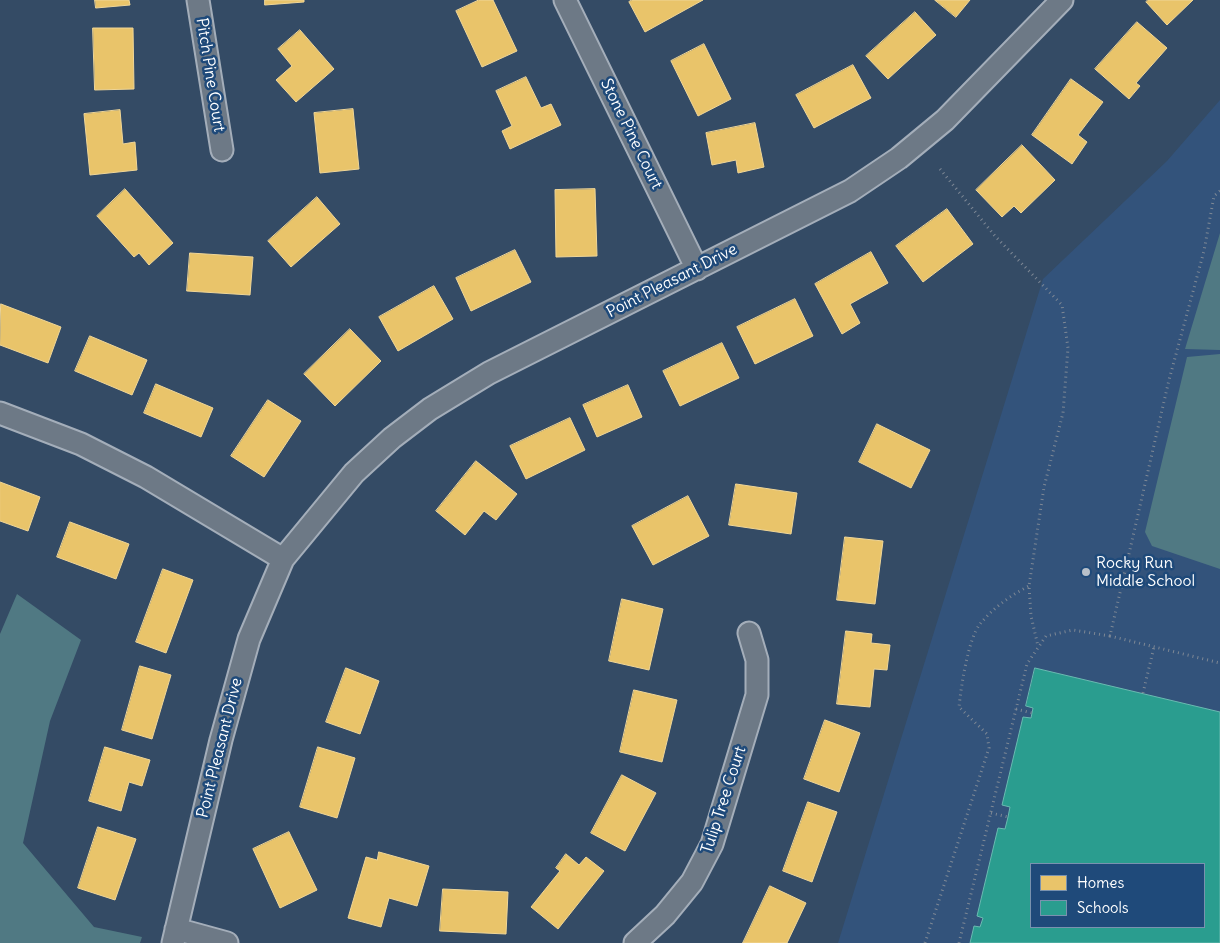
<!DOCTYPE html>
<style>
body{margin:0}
#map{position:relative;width:1220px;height:943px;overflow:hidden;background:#344b65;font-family:Delius,sans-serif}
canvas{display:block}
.legend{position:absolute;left:1030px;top:863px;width:175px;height:65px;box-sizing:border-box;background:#1f4a7a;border:1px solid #7992af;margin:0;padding:6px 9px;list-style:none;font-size:15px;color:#fff}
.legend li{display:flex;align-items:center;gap:10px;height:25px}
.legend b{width:25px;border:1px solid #7992af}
</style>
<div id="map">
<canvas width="1220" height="943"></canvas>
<ul class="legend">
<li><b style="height:14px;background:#e9c46a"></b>Homes</li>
<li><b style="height:14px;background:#2a9d8f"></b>Schools</li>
</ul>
</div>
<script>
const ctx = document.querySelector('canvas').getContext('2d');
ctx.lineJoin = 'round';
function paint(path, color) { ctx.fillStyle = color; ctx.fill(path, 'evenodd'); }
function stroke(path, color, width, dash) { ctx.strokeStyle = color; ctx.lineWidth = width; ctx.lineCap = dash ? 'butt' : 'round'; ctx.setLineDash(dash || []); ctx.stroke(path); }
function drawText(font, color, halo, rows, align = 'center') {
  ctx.font = font + ' Delius,sans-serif'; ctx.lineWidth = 5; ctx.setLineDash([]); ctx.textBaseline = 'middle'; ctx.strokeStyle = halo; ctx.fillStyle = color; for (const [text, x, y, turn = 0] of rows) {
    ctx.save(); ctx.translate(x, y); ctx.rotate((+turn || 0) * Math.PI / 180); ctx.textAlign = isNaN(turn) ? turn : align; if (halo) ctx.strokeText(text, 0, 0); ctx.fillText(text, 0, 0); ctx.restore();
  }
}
paint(new Path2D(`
 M 1220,100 L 1220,943 L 838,943 L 1043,279 L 1167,161 ZM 1031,864 L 1204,864 L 1204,927 L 1031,927 Z`), '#33537b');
paint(new Path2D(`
 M 1220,233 L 1220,350 L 1185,349 Z
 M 1220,354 L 1220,569 L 1152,546 L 1145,532 L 1187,357 Z
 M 17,594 L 81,640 L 50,721 L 23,843 L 94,927 L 142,937 L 140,943 L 0,943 L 0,634 Z`), '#507983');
const homes = new Path2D(`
 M 95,0 L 129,0 L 130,5 L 96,8 Z
 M 265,0 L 304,0 L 304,2 L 265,5 Z
 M 479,0 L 493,0 L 517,51 L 482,67 L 456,11 Z
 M 632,0 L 703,0 L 645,32 L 629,2 Z
 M 935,0 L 970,0 L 956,17 Z
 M 1148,0 L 1193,0 L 1167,25 L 1146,2 Z
 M 915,12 L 936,35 L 888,79 L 866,56 Z
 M 1137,22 L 1167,48 L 1136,83 L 1140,86 L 1129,99 L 1095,69 Z
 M 93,28 L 133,28 L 134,89 L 95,90 Z
 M 300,30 L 334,69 L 296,102 L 276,80 L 292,66 L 278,49 Z
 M 704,44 L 731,99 L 698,116 L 671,61 Z
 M 853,65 L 871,98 L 814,128 L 796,95 Z
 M 526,77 L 541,108 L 551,104 L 561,125 L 510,149 L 502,131 L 512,126 L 496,91 Z
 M 1071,79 L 1103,102 L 1078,135 L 1087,142 L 1072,164 L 1032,135 Z
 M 353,109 L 359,169 L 320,173 L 314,113 Z
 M 120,110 L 123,144 L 135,142 L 137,170 L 90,175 L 84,114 Z
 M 755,123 L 764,167 L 738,173 L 736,160 L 712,165 L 706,133 Z
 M 1022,145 L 1055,180 L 1021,213 L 1014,206 L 1002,217 L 976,190 Z
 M 125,189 L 173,243 L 149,265 L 139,253 L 134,257 L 97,216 Z
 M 595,189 L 597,256 L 556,257 L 555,190 Z
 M 317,197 L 340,224 L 291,267 L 268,241 Z
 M 947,209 L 973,244 L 923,282 L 896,246 Z
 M 515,250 L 531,282 L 471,311 L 456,278 Z
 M 871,252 L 888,283 L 850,304 L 860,323 L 842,334 L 815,284 Z
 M 190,253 L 253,257 L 250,295 L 187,291 Z
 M 434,286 L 453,319 L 398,351 L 379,317 Z
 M 795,299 L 813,336 L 755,364 L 737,327 Z
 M 1,304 L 61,327 L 48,363 L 0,345 Z
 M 350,329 L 381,361 L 335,406 L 304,374 Z
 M 90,336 L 147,360 L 132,395 L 75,371 Z
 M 722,343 L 739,378 L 680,406 L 663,371 Z
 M 156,384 L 213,408 L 201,437 L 144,413 Z
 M 628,385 L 642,417 L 597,437 L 583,405 Z
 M 268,400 L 301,421 L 264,477 L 231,456 Z
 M 570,418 L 585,450 L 526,479 L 510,446 Z
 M 877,424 L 930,450 L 911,488 L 859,462 Z
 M 476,461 L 517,494 L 496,520 L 484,511 L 465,535 L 436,511 Z
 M 0,482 L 40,497 L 28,531 L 0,521 Z
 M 736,484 L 797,493 L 791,534 L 729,525 Z
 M 688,496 L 709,536 L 653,565 L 632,526 Z
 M 70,522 L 129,544 L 116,579 L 57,557 Z
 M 845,537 L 883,541 L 875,604 L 837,600 Z
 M 163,569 L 193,580 L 166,653 L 136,642 Z
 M 622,599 L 663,609 L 649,670 L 609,661 Z
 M 846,631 L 872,634 L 871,643 L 890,645 L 887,670 L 874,669 L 870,707 L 837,704 Z
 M 140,666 L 171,675 L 152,739 L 122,730 Z
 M 346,668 L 379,681 L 360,734 L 326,722 Z
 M 634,690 L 677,700 L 662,762 L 620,752 Z
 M 825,720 L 860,733 L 839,792 L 804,779 Z
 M 105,747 L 150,760 L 142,786 L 129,782 L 121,811 L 89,801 Z
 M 318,747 L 355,758 L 337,818 L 300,807 Z
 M 622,775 L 656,793 L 625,851 L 591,833 Z
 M 808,802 L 837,812 L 812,882 L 783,871 Z
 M 98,827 L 136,839 L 115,900 L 78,888 Z
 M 289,832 L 317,890 L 280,908 L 253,849 Z
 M 379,852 L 429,866 L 417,906 L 389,898 L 381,927 L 348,918 L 366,857 L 377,860 Z
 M 566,854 L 579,865 L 586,857 L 604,871 L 558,929 L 531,907 L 560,871 L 556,868 Z
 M 770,886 L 806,903 L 787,943 L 743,943 Z
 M 443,889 L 508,892 L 506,934 L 440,931 Z`);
paint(homes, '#e9c46a');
stroke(homes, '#f0d697', 1);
const schools = new Path2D(`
 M 1035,668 L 1220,712 L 1220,943 L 970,943 L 974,926 L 980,927 L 983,918 L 977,916 L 998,828 L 1005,829 L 1008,817 L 1010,807 L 1002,805 L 1023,717 L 1031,718 L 1033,708 L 1026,706 ZM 1031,864 L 1204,864 L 1204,927 L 1031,927 Z`);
paint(schools, '#2a9d8f');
stroke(schools, '#6abab1', 1);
const street = new Path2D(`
 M 198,0 L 222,150
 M 565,0 L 697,269
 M 0,413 L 81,444 L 146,477 L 283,559
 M 176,929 L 227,943
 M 173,943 L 221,740 L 249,639 L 283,559 L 354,473 L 392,438 L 430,409 L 489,373 L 850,191 L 899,158 L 945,120 L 1062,0
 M 635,943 L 665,915 L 692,882 L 712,844 L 757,695 L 757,660 L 749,633`);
stroke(street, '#a4aeba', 25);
stroke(new Path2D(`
 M 940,169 L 995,236 L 1062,305 L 1068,348 L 1063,413 L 1044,487 L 1029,586 L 1031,616 L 1038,646
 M 1220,191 L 1214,196 L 1204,251 L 1169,380 L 1110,636 L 1220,663
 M 1143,693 L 1154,647
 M 1016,709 L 1032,713
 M 991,813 L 1008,817
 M 925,943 L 989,748 L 987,734 L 959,707 C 961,687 968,639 980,624 C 993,608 1011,595 1029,586
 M 959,943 L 1027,664 L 1046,636 L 1073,630 L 1110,636`), '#7e8895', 3, [1, 4]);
stroke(street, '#6d7986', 21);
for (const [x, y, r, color] of [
 [1086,572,5,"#b8c0c9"]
]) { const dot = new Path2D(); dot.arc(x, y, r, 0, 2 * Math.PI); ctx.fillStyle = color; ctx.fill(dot); stroke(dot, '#1f4a7a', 2); }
drawText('16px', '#fff', '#1f4a7a', [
 ["Pitch Pine Court",210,75,81],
 ["Stone Pine Court",631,134,64],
 ["Point Pleasant Drive",672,281,-27],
 ["Point Pleasant Drive",220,748,-76],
 ["Tulip Tree Court",724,800,-72]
]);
drawText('16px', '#fff', '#1f4a7a', [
 ["Rocky Run",1096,563],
 ["Middle School",1096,581]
], 'left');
</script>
